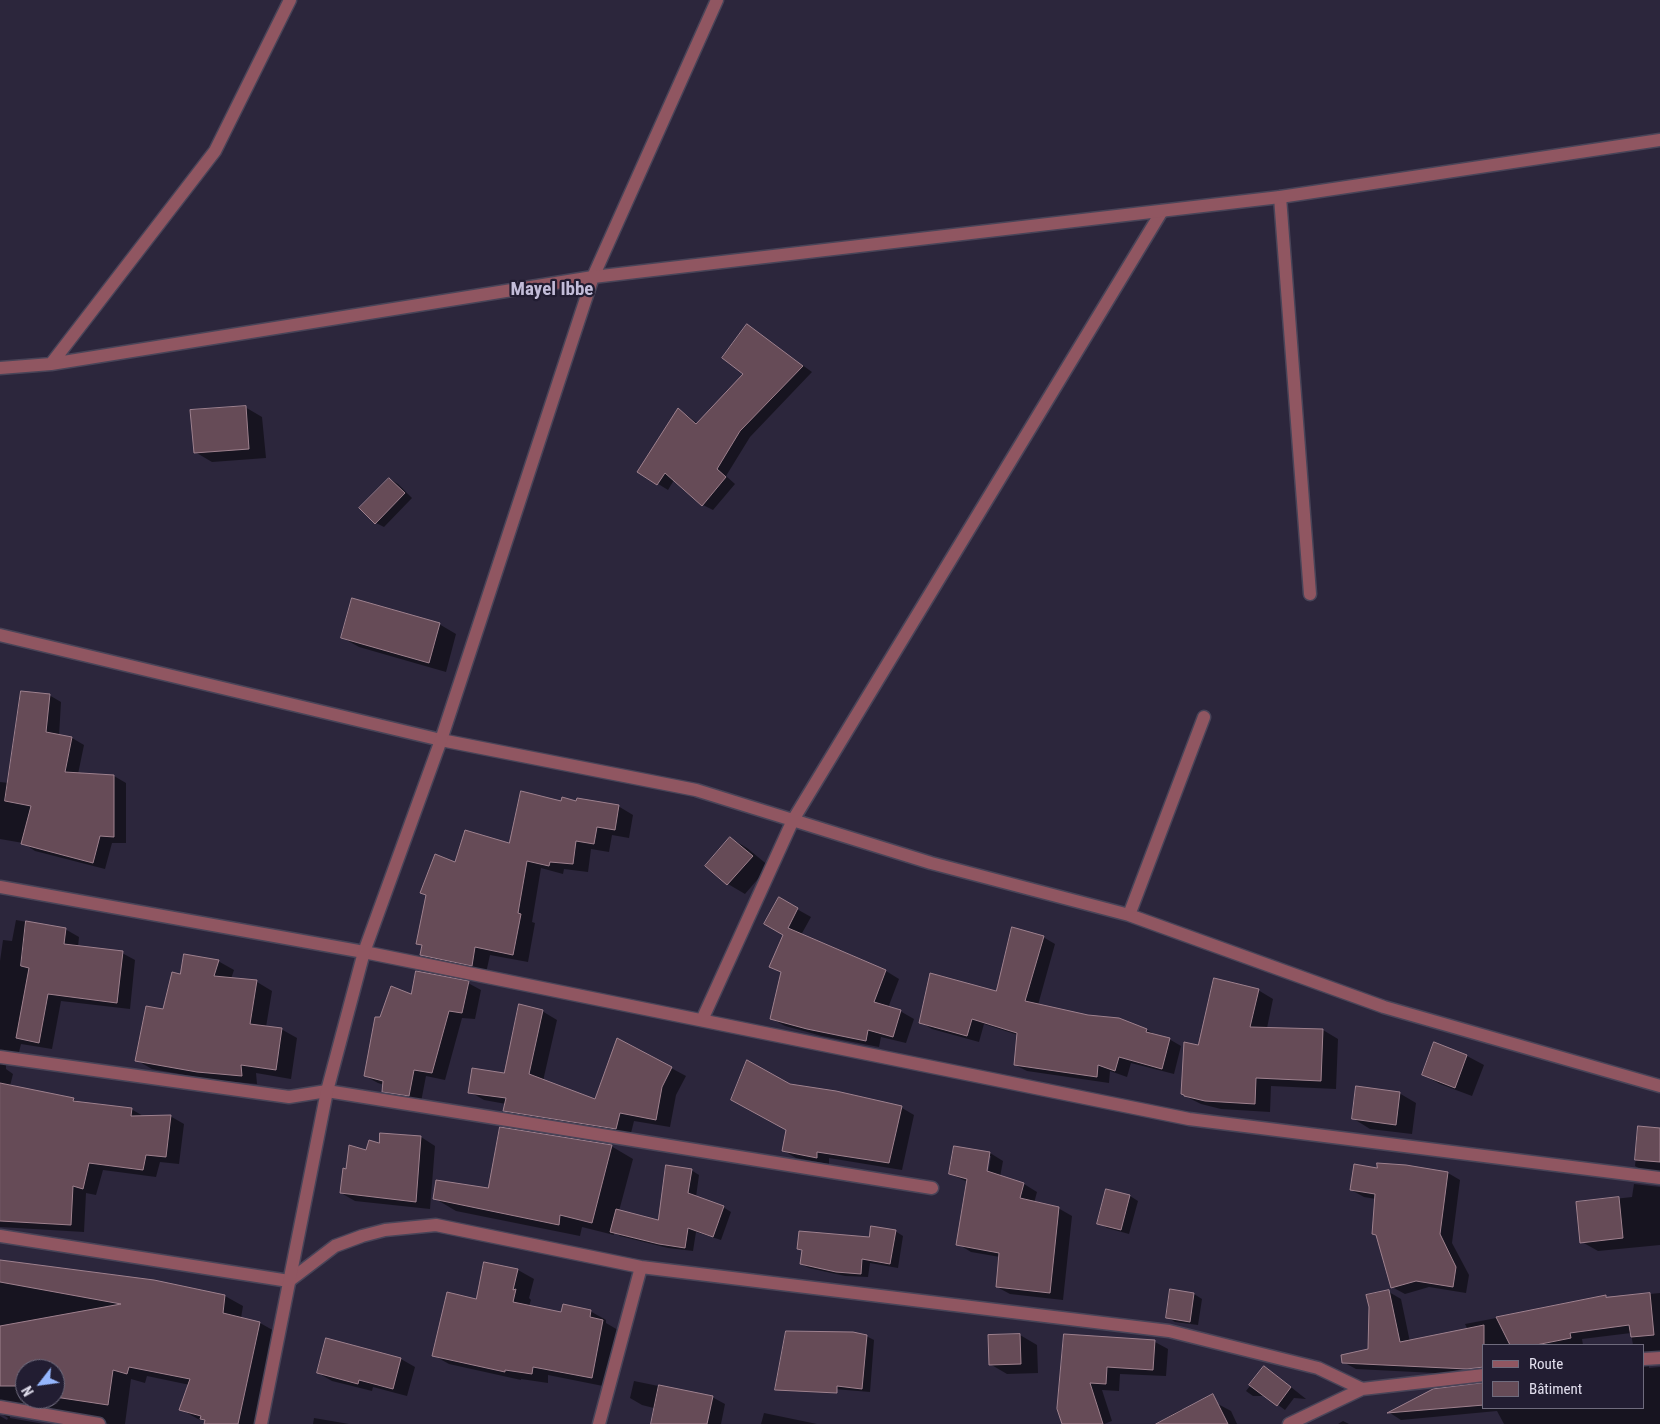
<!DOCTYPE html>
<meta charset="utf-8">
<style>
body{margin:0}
#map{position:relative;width:1660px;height:1424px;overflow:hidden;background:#2c263c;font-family:"Roboto Condensed",sans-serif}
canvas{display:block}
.legend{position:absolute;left:1482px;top:1344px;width:162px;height:65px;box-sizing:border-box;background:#221d32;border:1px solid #6f6b7d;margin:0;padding:6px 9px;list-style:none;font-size:15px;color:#e2dfee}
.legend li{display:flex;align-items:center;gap:10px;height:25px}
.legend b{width:25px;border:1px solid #6f6b7d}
.north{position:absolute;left:15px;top:1359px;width:50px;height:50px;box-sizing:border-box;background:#221d32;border:1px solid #6f6b7d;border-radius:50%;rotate:240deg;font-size:14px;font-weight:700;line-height:20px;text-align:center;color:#e2dfee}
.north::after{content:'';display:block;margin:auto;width:18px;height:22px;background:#95b6fd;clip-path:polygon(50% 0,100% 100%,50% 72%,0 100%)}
</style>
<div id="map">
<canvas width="1660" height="1424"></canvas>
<ul class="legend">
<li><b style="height:6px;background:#905661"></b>Route</li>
<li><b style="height:14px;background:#664b57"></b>Bâtiment</li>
</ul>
<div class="north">N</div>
</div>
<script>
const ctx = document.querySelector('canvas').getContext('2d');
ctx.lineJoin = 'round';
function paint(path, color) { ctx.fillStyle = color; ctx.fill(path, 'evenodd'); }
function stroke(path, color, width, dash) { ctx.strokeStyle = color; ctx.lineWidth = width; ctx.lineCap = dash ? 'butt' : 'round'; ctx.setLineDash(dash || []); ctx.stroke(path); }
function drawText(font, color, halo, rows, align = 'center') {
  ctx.font = font + ' "Roboto Condensed",sans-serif'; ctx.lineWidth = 4.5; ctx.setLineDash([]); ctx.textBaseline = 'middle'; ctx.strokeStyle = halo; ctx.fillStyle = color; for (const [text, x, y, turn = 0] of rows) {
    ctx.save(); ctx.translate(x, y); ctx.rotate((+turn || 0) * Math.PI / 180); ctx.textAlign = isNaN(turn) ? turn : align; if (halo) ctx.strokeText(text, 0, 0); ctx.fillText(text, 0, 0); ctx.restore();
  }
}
paint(new Path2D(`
 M 748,326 L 812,372 L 750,437 L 726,476 L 735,484 L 713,510 L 703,505 L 674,480 L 668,490 L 639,472 L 679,410 L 688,416 L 698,424 L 745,374 Z
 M 245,407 L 262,417 L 266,458 L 212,462 L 195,452 Z
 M 390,479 L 398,484 L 412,498 L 384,527 L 376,523 Z
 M 439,624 L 456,634 L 446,672 L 359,647 L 343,638 Z
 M 49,695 L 61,702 L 59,736 L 72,738 L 84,745 L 78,774 L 114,776 L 126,783 L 126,843 L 112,843 L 105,869 L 35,851 L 23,843 L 0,839 L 0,782 L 9,783 Z
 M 577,802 L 618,806 L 633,815 L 629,838 L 612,835 L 609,852 L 591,849 L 588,872 L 564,869 L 563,874 L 541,868 L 532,922 L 535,923 L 528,962 L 490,955 L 486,973 L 436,963 L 421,954 L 423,946 L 417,943 L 456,864 L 510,845 L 562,803 Z
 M 730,838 L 747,848 L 769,866 L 745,894 L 728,884 L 707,866 Z
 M 779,899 L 811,917 L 801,935 L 886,971 L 899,979 L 888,1008 L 900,1011 L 914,1019 L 906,1043 L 881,1037 L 879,1047 L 822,1036 L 785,1026 L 772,1019 L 782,973 L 784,934 Z
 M 16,920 L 65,929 L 79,937 L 78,947 L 122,953 L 135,960 L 130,1009 L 61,1001 L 52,1049 L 21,1044 L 18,1056 L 6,1060 L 6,1069 L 13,1074 L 10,1086 L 73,1099 L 81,1103 L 131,1109 L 145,1117 L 170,1116 L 184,1124 L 179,1164 L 160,1162 L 156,1177 L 103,1170 L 96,1195 L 86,1193 L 84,1232 L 0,1227 L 0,961 L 3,940 L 12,941 Z
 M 1043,937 L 1055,944 L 1038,1005 L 1147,1030 L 1159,1037 L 1169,1039 L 1181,1046 L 1174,1074 L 1131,1063 L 1127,1077 L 1110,1071 L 1109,1083 L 1027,1071 L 1015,1065 L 1018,1035 L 984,1024 L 979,1042 L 932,1029 L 920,1022 L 997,993 Z
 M 218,961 L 234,970 L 231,979 L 257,982 L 272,991 L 266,1027 L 281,1029 L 297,1038 L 291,1079 L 256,1073 L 257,1084 L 213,1080 L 152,1069 L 136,1060 L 164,1010 L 182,975 Z
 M 468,983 L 481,990 L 475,1019 L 462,1018 L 445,1080 L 426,1076 L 421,1102 L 397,1098 L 384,1091 L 384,1085 L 378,1083 L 365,1076 L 381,1018 L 412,995 Z
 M 1258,990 L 1273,999 L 1267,1028 L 1323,1030 L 1338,1039 L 1336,1089 L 1271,1086 L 1270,1112 L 1221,1109 L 1201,1104 L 1185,1096 L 1199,1047 Z
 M 542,1011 L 557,1020 L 543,1081 L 596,1100 L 671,1068 L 686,1076 L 676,1095 L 670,1127 L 634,1121 L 630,1137 L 519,1119 L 504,1110 L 506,1104 L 484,1100 L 470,1092 L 505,1075 Z
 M 1435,1043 L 1467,1056 L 1484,1065 L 1472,1096 L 1440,1084 L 1423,1075 Z
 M 790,1085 L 902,1108 L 914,1115 L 902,1170 L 829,1158 L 829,1164 L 796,1158 L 784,1151 L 788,1130 Z
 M 1399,1093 L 1416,1103 L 1412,1134 L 1370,1129 L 1354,1119 Z
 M 1639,1127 L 1660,1129 L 1660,1177 L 1652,1176 L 1635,1166 Z
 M 421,1137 L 435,1146 L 430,1209 L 355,1201 L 341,1193 L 347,1171 L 367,1152 L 380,1145 Z
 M 611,1146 L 633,1159 L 619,1211 L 659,1221 L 691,1170 L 699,1175 L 696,1197 L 723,1207 L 731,1212 L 721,1240 L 696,1232 L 693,1251 L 668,1248 L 620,1236 L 614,1232 L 614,1235 L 582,1227 L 580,1236 L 456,1211 L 434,1198 L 489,1189 Z
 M 990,1153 L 1003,1161 L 1000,1177 L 1024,1184 L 1037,1192 L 1034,1203 L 1058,1208 L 1072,1216 L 1063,1300 L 1010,1294 L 997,1287 L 1000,1257 L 971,1252 L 958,1244 L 968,1182 L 950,1174 ZM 988,1156 L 991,1156 L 987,1178 L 984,1177 Z
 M 1448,1173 L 1460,1180 L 1452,1243 L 1469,1275 L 1466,1293 L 1429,1287 L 1405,1294 L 1392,1287 L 1378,1237 L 1373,1234 L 1376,1199 L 1364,1197 L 1351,1190 Z
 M 1634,1184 L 1660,1187 L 1660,1245 L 1598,1251 L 1582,1242 L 1578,1203 L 1632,1197 Z
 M 1130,1196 L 1138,1201 L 1129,1234 L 1107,1228 L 1099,1223 Z
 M 895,1231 L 903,1236 L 898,1268 L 870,1263 L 868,1277 L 845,1276 L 809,1268 L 801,1264 L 803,1251 L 798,1248 L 871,1239 Z
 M 0,1261 L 225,1296 L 243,1306 L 241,1318 L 260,1323 L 278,1333 L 258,1424 L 215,1424 L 198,1419 L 180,1409 L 190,1385 L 147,1376 L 145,1383 L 131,1379 L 125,1424 L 110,1424 L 20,1409 L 15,1409 L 10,1416 L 10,1418 L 44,1424 L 0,1424 L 0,1416 L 7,1420 L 8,1418 L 0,1413 ZM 25,1369 L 55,1369 L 55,1399 L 25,1399 Z
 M 485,1264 L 518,1270 L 534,1279 L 529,1298 L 531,1300 L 529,1306 L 562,1313 L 590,1311 L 606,1320 L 606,1323 L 618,1330 L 608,1387 L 548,1375 L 548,1383 L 521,1379 L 521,1380 L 449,1364 L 433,1355 L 477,1301 Z
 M 1171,1291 L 1194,1294 L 1202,1299 L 1198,1325 L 1175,1322 L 1167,1317 Z
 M 1389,1292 L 1401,1299 L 1410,1342 L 1468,1330 L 1465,1324 L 1606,1297 L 1608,1298 L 1660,1293 L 1660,1358 L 1649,1363 L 1649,1368 L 1660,1367 L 1660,1424 L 1504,1424 L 1497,1411 L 1401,1420 L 1390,1413 L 1433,1390 L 1484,1385 L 1484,1408 L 1644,1408 L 1644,1345 L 1633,1345 L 1631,1333 L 1582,1339 L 1583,1345 L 1484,1345 L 1484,1365 L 1454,1371 L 1454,1374 L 1356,1369 L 1343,1362 L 1369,1350 Z
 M 1020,1335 L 1037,1345 L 1038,1373 L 1007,1374 L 990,1364 Z
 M 866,1336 L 874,1340 L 870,1392 L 786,1385 Z
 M 1065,1336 L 1155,1342 L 1168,1349 L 1166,1376 L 1120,1374 L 1119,1391 L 1102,1390 L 1112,1421 L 1104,1424 L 1063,1424 Z
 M 401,1359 L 415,1367 L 407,1396 L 373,1387 L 372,1391 L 332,1381 L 318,1373 Z
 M 1264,1368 L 1272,1372 L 1306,1399 L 1294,1398 L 1285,1410 L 1266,1396 L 1253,1396 L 1246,1391 Z
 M 634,1381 L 712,1397 L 725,1404 L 721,1424 L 679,1424 L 681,1415 L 642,1405 L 630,1398 Z
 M 1216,1403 L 1231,1411 L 1237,1424 L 1155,1424 L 1182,1409 L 1184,1411 Z
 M 764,1413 L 817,1424 L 761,1424 Z
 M 314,1418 L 349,1424 L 313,1424 Z
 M 1343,1421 L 1349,1424 L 1338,1424 Z`), '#0007');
const building = new Path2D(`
 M 747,324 L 803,366 L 740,431 L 717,469 L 726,477 L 702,506 L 665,473 L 657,485 L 637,472 L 678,408 L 696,424 L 743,374 L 722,358 Z
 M 246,406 L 249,449 L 194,453 L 190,410 Z
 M 389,478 L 405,493 L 375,524 L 359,508 Z
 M 352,598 L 440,623 L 429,663 L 341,638 Z
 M 21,691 L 50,694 L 46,732 L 72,737 L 65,772 L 114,775 L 114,837 L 100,836 L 93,863 L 21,844 L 31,806 L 5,801 Z
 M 521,791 L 561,801 L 562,797 L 576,801 L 577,798 L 619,805 L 615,830 L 597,827 L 594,844 L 576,841 L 573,864 L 550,862 L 549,866 L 527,861 L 518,913 L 521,914 L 513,955 L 475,947 L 472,966 L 420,955 L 422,945 L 416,944 L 426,895 L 420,893 L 435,854 L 455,862 L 465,830 L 509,843 Z
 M 730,837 L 753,856 L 727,885 L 705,866 Z
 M 779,897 L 798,908 L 788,928 L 886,970 L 874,1002 L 901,1010 L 893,1037 L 868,1030 L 866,1041 L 807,1029 L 770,1019 L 781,972 L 769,967 L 783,935 L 764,924 Z
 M 26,921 L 66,928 L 64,944 L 123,951 L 117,1003 L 48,994 L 39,1043 L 16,1038 L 29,968 L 21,966 Z
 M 1012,927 L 1044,936 L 1025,1001 L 1088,1015 L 1119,1018 L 1147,1029 L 1146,1032 L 1170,1038 L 1162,1069 L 1119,1057 L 1115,1071 L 1098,1065 L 1097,1077 L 1014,1065 L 1017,1033 L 972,1019 L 967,1036 L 919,1023 L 930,973 L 996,991 Z
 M 184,954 L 219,960 L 214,976 L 257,980 L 250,1024 L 282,1028 L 276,1070 L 241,1065 L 242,1076 L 197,1072 L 135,1061 L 146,1006 L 163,1009 L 172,972 L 180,974 Z
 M 416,971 L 469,981 L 462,1013 L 449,1011 L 432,1073 L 414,1070 L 409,1096 L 382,1092 L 383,1081 L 364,1076 L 375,1017 L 380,1017 L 391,986 L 411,994 Z
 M 1214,978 L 1259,989 L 1250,1027 L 1323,1029 L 1321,1081 L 1256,1078 L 1255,1104 L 1205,1101 L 1184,1096 L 1184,1095 L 1181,1094 L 1184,1042 L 1198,1045 Z
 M 519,1004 L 543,1010 L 529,1074 L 595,1099 L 617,1038 L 672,1067 L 662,1087 L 656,1120 L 620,1113 L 616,1129 L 503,1111 L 506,1098 L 468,1093 L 472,1068 L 504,1073 Z
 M 1434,1042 L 1467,1055 L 1455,1088 L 1422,1075 Z
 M 747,1060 L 790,1084 L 836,1091 L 902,1106 L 889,1163 L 817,1152 L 817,1158 L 782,1151 L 786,1130 L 731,1100 Z
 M 0,1083 L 74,1098 L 73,1101 L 132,1108 L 131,1116 L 171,1115 L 166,1157 L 146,1155 L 143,1170 L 89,1163 L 83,1189 L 73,1186 L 71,1225 L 0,1221 Z
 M 1356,1086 L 1400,1092 L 1396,1125 L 1352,1119 Z
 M 1638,1126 L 1660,1128 L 1660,1162 L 1635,1160 Z
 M 500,1127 L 612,1145 L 592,1223 L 560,1215 L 559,1225 L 433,1199 L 436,1180 L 488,1188 Z
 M 380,1133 L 421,1136 L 416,1202 L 340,1193 L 343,1168 L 346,1169 L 349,1145 L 366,1150 L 369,1140 L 379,1143 Z
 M 954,1146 L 990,1152 L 987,1171 L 1024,1183 L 1020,1198 L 1059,1207 L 1050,1293 L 996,1287 L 999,1253 L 956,1245 L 967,1179 L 949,1174 Z
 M 1377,1163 L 1406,1165 L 1448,1172 L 1440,1234 L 1456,1267 L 1453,1287 L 1416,1281 L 1391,1288 L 1376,1235 L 1372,1234 L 1375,1194 L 1350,1190 L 1354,1164 L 1377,1168 Z
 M 666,1165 L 692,1169 L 688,1193 L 724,1206 L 713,1237 L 688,1228 L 685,1248 L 659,1244 L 610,1232 L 616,1209 L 658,1220 Z
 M 1106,1189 L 1130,1195 L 1121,1230 L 1097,1224 Z
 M 1619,1197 L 1623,1238 L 1580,1243 L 1576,1202 Z
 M 871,1226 L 896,1230 L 890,1264 L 862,1259 L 861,1274 L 836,1272 L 800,1264 L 802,1250 L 797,1249 L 799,1231 L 869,1237 Z
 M 0,1260 L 154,1280 L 225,1295 L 223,1313 L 260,1322 L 238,1424 L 204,1424 L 205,1420 L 200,1419 L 201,1416 L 179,1410 L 190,1379 L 129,1367 L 127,1374 L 113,1370 L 108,1405 L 55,1397 L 55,1369 L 25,1369 L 25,1391 L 20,1391 L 21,1386 L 0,1386 L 0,1326 L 121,1304 L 0,1282 Z
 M 484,1262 L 518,1269 L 513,1290 L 516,1289 L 513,1302 L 561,1312 L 563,1304 L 591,1310 L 590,1317 L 603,1320 L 592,1378 L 533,1367 L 532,1374 L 505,1370 L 505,1372 L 432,1356 L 447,1292 L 476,1299 Z
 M 1170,1289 L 1194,1293 L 1190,1322 L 1166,1318 Z
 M 1389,1290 L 1400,1342 L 1484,1325 L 1484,1367 L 1467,1369 L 1342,1363 L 1341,1355 L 1368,1349 L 1369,1307 L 1366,1295 Z
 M 1650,1293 L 1654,1335 L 1631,1337 L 1629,1325 L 1570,1333 L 1571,1338 L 1536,1345 L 1510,1345 L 1496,1317 L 1606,1295 L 1606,1297 Z
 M 786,1331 L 853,1332 L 867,1335 L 862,1389 L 837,1386 L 837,1393 L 775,1390 Z
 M 1020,1334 L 1021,1364 L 989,1365 L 988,1335 Z
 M 1064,1334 L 1155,1340 L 1153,1370 L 1107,1367 L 1106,1384 L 1090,1383 L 1103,1424 L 1062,1424 L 1057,1409 Z
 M 326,1338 L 401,1358 L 393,1389 L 359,1380 L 358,1384 L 317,1373 Z
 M 1264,1366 L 1291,1387 L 1277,1406 L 1249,1385 Z
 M 1484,1383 L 1484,1405 L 1387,1413 L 1433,1389 Z
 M 659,1385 L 713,1396 L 707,1424 L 651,1424 Z
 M 1213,1394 L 1228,1424 L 1156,1424 Z`);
paint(building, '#664b57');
stroke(building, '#9e818e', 1);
const minor = new Path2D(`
 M 1280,197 L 1310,594
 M 593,277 L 717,0
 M 0,635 L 441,740 L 696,790 L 931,863 L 1129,915 L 1384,1007 L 1660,1086
 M 0,887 L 364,952 L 1189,1119 L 1660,1178
 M 1129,915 L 1204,717
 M 702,1020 L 793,820 L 1162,211
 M 0,1057 L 289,1097 L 327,1091 L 932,1188
 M 0,1236 L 289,1281 L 335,1246 L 362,1236 L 385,1230 L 436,1225 L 641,1267 L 1169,1331 L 1318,1368 L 1362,1389
 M 1644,1359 L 1660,1358
 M 0,1407 L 99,1424
 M 599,1424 L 641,1267
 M 1289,1424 L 1362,1389 L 1484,1375`);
const tertiary = new Path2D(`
 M 51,364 L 215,151 L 290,0
 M 0,368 L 51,364 L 593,277 L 1280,197 L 1660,140
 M 261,1424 L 327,1091 L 364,952 L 441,740 L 593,277`);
stroke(minor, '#494458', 15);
stroke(tertiary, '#494458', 15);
stroke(minor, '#905661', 12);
stroke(tertiary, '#905661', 12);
drawText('bold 19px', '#c3bdd9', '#221d32', [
 ["Mayel Ibbe",552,290]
]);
</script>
